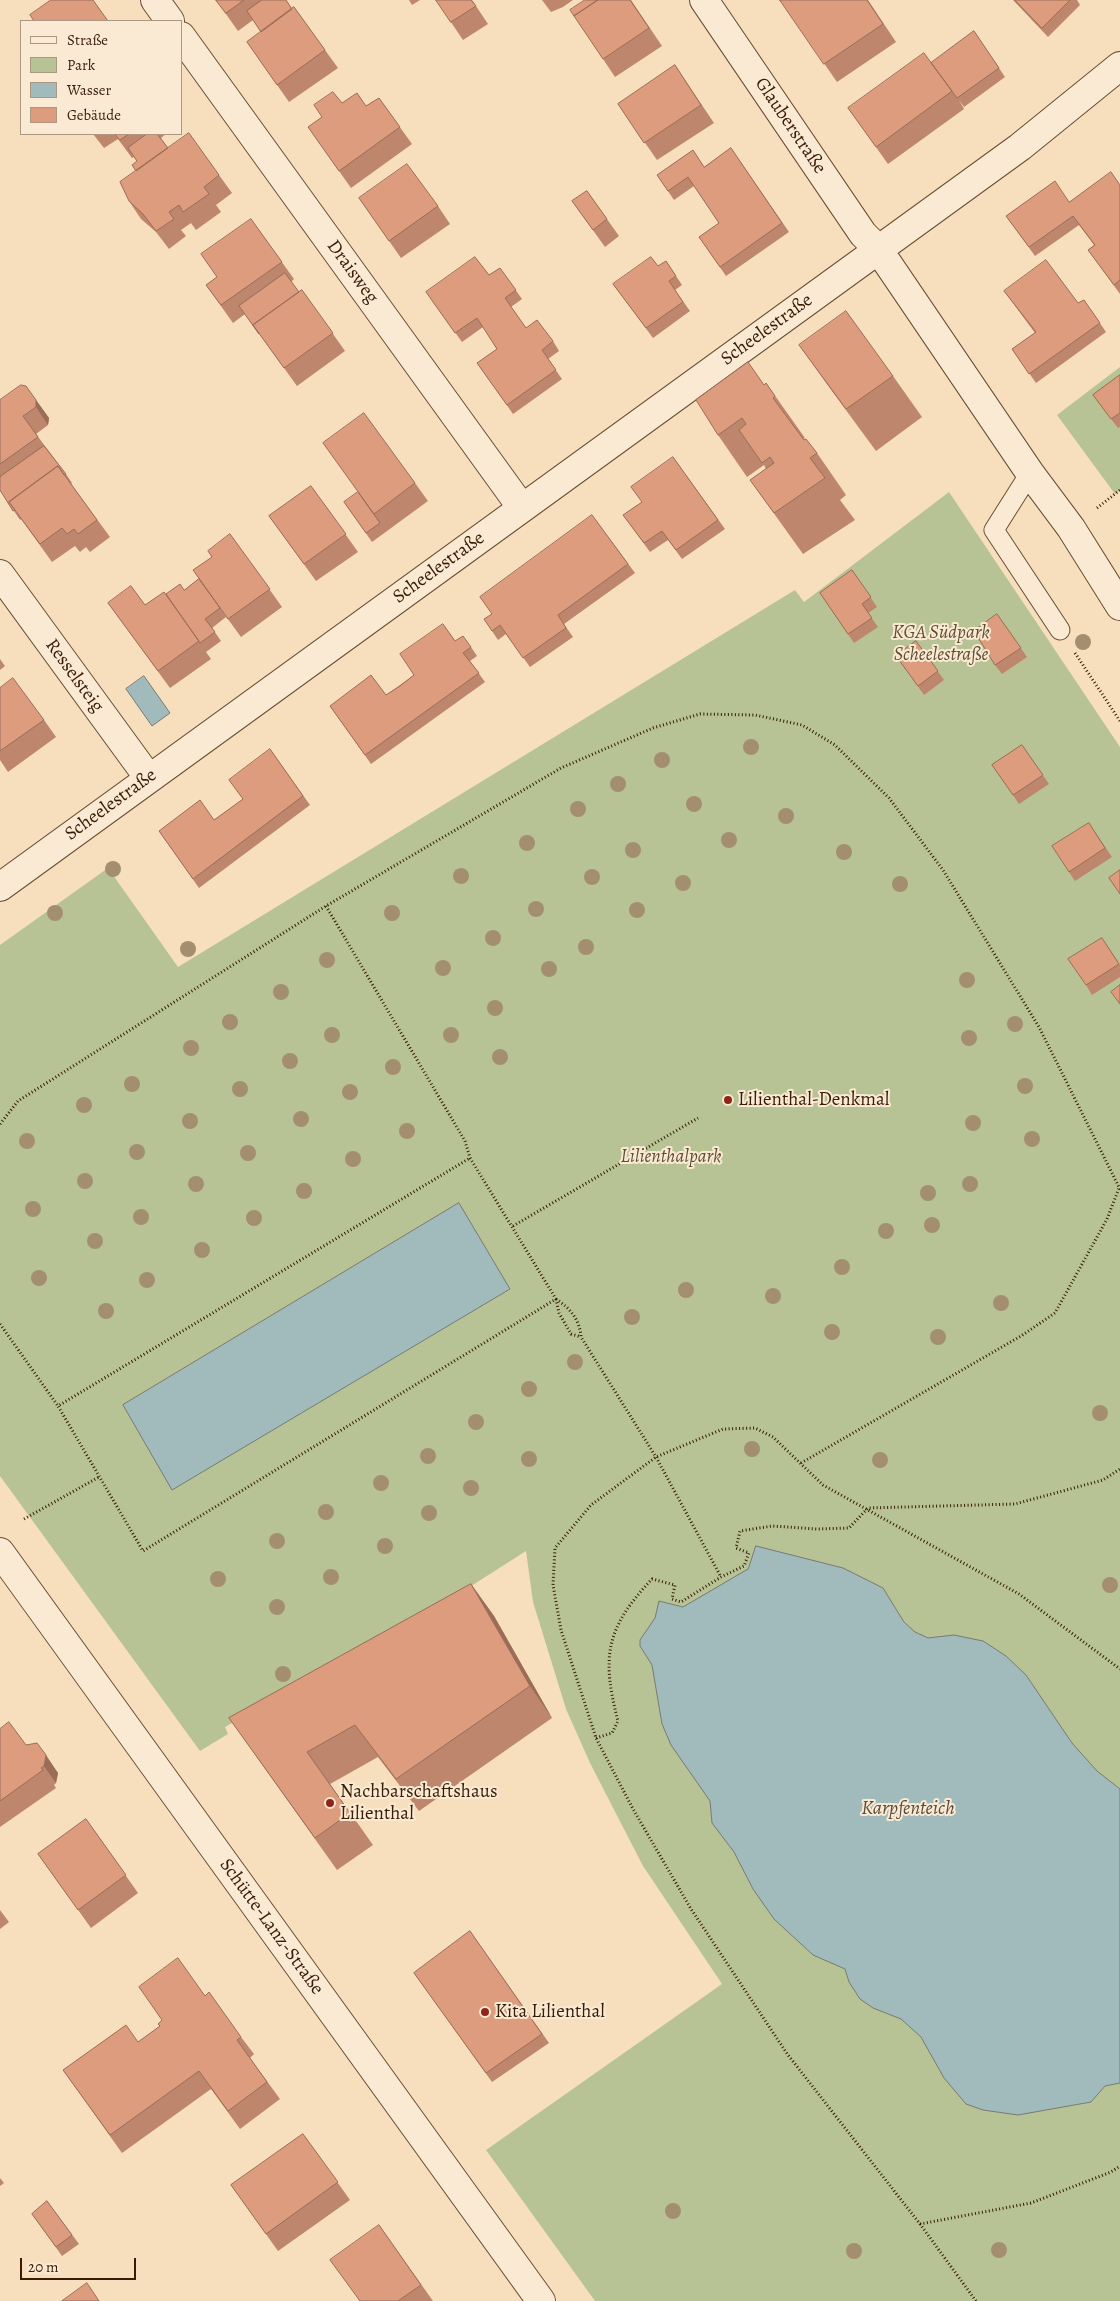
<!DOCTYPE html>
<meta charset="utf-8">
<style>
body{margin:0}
#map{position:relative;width:1120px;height:2301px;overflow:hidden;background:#f7dfbd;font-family:Alegreya,serif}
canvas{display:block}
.legend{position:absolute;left:20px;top:20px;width:162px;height:115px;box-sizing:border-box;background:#faead4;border:1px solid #ac9882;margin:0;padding:6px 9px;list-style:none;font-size:15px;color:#381c06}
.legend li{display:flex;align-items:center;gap:10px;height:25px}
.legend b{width:25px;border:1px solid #ac9882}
.scale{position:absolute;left:20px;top:2258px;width:116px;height:22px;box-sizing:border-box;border:2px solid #381c06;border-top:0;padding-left:6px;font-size:15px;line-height:18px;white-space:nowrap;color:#381c06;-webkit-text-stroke:4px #faead4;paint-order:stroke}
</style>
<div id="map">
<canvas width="1120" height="2301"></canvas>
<ul class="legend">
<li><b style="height:6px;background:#faead4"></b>Straße</li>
<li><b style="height:14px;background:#b8c395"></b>Park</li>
<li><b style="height:14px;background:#a1babb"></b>Wasser</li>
<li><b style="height:14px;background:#dd9c7d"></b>Gebäude</li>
</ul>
<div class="scale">20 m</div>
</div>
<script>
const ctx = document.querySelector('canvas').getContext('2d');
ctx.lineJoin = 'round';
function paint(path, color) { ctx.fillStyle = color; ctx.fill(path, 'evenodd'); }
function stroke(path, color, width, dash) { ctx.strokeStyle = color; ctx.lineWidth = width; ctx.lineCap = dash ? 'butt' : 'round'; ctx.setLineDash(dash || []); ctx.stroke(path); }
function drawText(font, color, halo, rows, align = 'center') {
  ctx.font = font + ' Alegreya,serif'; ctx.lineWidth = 4; ctx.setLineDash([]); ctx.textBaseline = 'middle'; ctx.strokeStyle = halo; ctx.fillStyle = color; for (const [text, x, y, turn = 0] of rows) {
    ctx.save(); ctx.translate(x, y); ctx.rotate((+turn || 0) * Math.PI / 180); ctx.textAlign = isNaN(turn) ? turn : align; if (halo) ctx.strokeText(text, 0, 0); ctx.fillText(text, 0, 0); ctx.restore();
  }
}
paint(new Path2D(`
 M 1120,367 L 1120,490 L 1115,494 L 1057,415 Z
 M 949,492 L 1120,747 L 1120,2301 L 595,2301 L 486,2150 L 722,1984 L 643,1866 L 590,1763 L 566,1709 L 533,1602 L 526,1551 L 457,1595 L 225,1727 L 228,1734 L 200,1751 L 0,1476 L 0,945 L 108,868 L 178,967 L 795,590 L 804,602 Z`), '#b8c395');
const water = new Path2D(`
 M 144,676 L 170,713 L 152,726 L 126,689 Z
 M 459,1203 L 510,1289 L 172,1490 L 123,1405 Z
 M 756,1546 L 843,1568 L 883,1588 L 904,1622 L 915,1632 L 928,1638 L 954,1635 L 983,1641 L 1006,1656 L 1026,1675 L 1072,1743 L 1097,1771 L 1120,1789 L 1120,2083 L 1105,2086 L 1091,2102 L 1018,2115 L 983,2110 L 966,2104 L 944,2078 L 921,2037 L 901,2019 L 873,2008 L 860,1999 L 849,1982 L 845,1969 L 813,1955 L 774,1919 L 753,1889 L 734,1852 L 712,1823 L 710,1801 L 671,1745 L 662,1724 L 652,1665 L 640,1646 L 640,1640 L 655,1618 L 659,1601 L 683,1607 L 748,1569 Z`);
paint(water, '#a1babb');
stroke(water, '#777b73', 1);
const lane = new Path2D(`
 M 1030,473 L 994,530 L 1060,630`);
const street = new Path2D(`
 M 155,0 L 170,21
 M 704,0 L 863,234 L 878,249 L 1030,473 L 1071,528 L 1120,606
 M 181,36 L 522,508
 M 0,574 L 148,777
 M 0,887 L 1020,147 L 1120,66
 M 0,1552 L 541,2301`);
stroke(lane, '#684d34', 21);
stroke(street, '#684d34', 30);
stroke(new Path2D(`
 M 1097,508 L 1120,490
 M 1075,653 L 1120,721
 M 326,906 L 465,1141 L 470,1158
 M 0,1124 L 18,1101 L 326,906 L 561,768 L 653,728 L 700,714 L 755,715 L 802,725 L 835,745 L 889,798 L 943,870 L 1039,1027 L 1120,1189
 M 470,1158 L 556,1299 L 143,1551 L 58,1406 Z
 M 513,1226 L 698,1118
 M 556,1299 C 570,1308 580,1320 581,1337 L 656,1457 L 721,1577
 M 556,1299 L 559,1313 L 571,1334 L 581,1337
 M 0,1324 L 58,1406
 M 801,1463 L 1021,1336 L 1055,1313 L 1107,1219 L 1119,1188
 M 24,1519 L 99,1477
 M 596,1738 L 612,1733 L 618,1721 C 601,1656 606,1628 652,1579 L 675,1585 L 672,1599 L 681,1602 L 721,1577 L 744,1566 L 749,1553 L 736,1548 L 740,1531 L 772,1526 L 817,1529 L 849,1528 L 868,1508 L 1015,1504 L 1103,1480 L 1120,1469
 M 920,2224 L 1031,2203 L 1111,2172 L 1120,2166
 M 976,2301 L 920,2224 L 788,2055 L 691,1909 L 633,1809 L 596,1738 L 561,1630 L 553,1585 L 555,1548 L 591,1505 L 656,1457 L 723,1429 L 755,1428 L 773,1437 L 823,1485 L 1019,1594 L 1120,1669`), '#381c06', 3, [1, 2.5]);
stroke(lane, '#faead4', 19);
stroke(street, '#faead4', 28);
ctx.fillStyle = '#a38f70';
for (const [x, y] of [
 [1083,642],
 [751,747],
 [662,760],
 [618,784],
 [694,804],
 [578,809],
 [786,816],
 [729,840],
 [527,843],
 [633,850],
 [844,852],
 [113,869],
 [461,876],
 [592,877],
 [683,883],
 [900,884],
 [536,909],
 [637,910],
 [55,913],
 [392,913],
 [493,938],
 [586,947],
 [188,949],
 [327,960],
 [443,968],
 [549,969],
 [967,980],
 [281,992],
 [495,1008],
 [230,1022],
 [1015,1024],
 [332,1035],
 [451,1035],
 [969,1038],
 [191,1048],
 [500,1057],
 [290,1061],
 [393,1067],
 [132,1084],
 [1025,1086],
 [240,1089],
 [350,1092],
 [84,1105],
 [301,1119],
 [190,1121],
 [973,1123],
 [407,1131],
 [1032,1139],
 [27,1141],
 [137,1152],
 [248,1153],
 [353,1159],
 [85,1181],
 [196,1184],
 [970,1184],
 [304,1191],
 [928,1193],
 [33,1209],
 [141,1217],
 [254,1218],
 [932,1225],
 [886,1231],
 [95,1241],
 [202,1250],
 [842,1267],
 [39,1278],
 [147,1280],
 [686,1290],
 [773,1296],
 [1001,1303],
 [106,1311],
 [632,1317],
 [832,1332],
 [938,1337],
 [575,1362],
 [529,1389],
 [1100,1413],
 [476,1422],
 [752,1449],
 [428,1456],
 [529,1459],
 [880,1460],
 [381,1483],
 [471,1488],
 [326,1512],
 [429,1513],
 [277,1541],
 [385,1546],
 [331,1577],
 [218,1579],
 [1110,1585],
 [277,1607],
 [283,1674],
 [673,2211],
 [999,2250],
 [854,2251]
]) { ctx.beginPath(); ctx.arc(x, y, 8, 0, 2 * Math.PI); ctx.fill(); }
paint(new Path2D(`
 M 216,0 L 286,0 L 292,9 L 294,7 L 338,68 L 289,102 L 247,42 L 261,32 L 253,20 L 238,31 Z
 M 409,0 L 420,0 L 412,5 Z
 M 436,0 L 472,0 L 488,24 L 463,40 Z
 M 542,0 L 573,0 L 563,7 L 551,12 Z
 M 631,0 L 662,46 L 615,77 L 603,59 Z
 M 780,0 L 868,0 L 896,42 L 837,82 Z
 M 1013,0 L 1077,0 L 1080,5 L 1048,37 Z
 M 974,31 L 1005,77 L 964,107 L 959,100 L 964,109 L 888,164 L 848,108 L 931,63 Z
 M 675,65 L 714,123 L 657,160 L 618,104 Z
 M 379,98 L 412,144 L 351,188 L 308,127 L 342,103 L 366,106 Z
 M 93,134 L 166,134 L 161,138 L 168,148 L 219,175 L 232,193 L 216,205 L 221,212 L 196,230 L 191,223 L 181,230 L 186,236 L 169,249 L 156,232 L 141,219 L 129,201 L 136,171 L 137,161 L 134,157 L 132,158 L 118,139 L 104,148 Z
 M 731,148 L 789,232 L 726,276 L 699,237 L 719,223 L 694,186 L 674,200 L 657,175 L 693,150 L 704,167 Z
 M 1120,185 L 1120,294 L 1088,250 L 1094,245 L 1079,225 L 1035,256 L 1006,216 L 1069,202 Z
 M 587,191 L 619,236 L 605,247 L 572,201 Z
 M 359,198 L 438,206 L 450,224 L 401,258 Z
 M 251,219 L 294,279 L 291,282 L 299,292 L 302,290 L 345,351 L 297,386 L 245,314 L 233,323 L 206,285 L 217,277 Z
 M 666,261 L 682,285 L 675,290 L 690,311 L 653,338 L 613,284 L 658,266 Z
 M 500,268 L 522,299 L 511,307 L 526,328 L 553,341 L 559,351 L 548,359 L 562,379 L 513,414 L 477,363 L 497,349 L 483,327 L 462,342 L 426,292 L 489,275 Z
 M 1004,291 L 1078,303 L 1084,300 L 1106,332 L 1036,383 L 1012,349 L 1035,333 Z
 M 799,345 L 893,376 L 922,417 L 876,451 L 829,387 Z
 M 1120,375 L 1120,427 L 1118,428 L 1093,395 Z
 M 766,383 L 805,438 L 803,439 L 817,453 L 846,495 L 840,500 L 855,520 L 803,554 L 750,480 L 766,469 L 764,465 L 747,477 L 718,435 L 764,385 Z
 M 0,400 L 36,400 L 49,418 L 48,425 L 36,434 L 66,474 L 72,483 L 71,484 L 110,537 L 90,552 L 86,547 L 80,552 L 75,546 L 52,562 L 21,519 L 20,520 L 0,490 Z
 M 673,457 L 725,529 L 682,559 L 668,540 L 650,552 L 623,515 L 642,502 Z
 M 415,483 L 428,501 L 372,542 L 344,502 Z
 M 311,486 L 358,552 L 316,581 L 269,516 Z
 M 592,515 L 635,573 L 564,624 L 573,637 L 530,667 L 506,634 L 498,640 L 492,631 L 492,614 Z
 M 230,534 L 282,607 L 241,637 L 214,600 L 226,617 L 212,628 L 221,641 L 206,652 L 211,659 L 170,688 L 108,603 L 145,605 L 166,594 L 184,590 L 199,579 L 212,557 Z
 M 852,570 L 877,607 L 868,613 L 878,627 L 854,643 L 820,593 Z
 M 997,614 L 1027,657 L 1002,674 L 995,665 Z
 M 455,641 L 471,647 L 477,656 L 470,661 L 485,682 L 371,764 L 330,706 L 386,695 L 414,675 Z
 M 916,641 L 944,680 L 924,695 L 896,656 Z
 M 0,659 L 5,666 L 0,670 Z
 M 0,688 L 44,720 L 56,737 L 8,772 L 0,760 Z
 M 1022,745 L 1049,784 L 1019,804 L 992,765 Z
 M 270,749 L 310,805 L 199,888 L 159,831 L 214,820 L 243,799 Z
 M 1089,823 L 1112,857 L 1075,881 L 1069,872 Z
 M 1108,947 L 1120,965 L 1120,977 L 1092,995 L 1086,985 Z
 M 471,1584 L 494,1616 L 552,1718 L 419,1811 L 378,1757 L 330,1784 L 373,1845 L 337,1870 L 229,1718 Z
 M 0,1729 L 26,1745 L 58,1773 L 56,1783 L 54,1785 L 56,1788 L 0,1827 Z
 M 86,1819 L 138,1893 L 91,1928 L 38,1854 Z
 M 0,1910 L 9,1922 L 0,1929 Z
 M 470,1931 L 549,2043 L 492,2082 L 414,1973 Z
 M 205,1996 L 241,2037 L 254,2054 L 250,2058 L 280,2099 L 240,2129 L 211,2089 L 122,2153 L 63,2070 L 138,2042 Z
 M 303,2134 L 350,2200 L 278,2251 L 231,2185 Z
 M 0,2178 L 4,2183 L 0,2186 Z
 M 47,2201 L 79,2244 L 62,2256 L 32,2214 Z
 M 379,2225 L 433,2301 L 359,2301 Z`), '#be866c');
paint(new Path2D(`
 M 36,400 L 49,418 L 48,425 L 36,407 Z
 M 471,1584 L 494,1616 L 552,1718 L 530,1686 Z
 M 46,1755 L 58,1773 L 56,1783 L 44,1766 Z`), '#9b6d58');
const building = new Path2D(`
 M 51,0 L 93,0 L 108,21 L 34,21 L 30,15 Z
 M 216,0 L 244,0 L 226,13 Z
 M 262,0 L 286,0 L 292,9 L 261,32 L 247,11 Z
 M 436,0 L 471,0 L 476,6 L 451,22 Z
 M 585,0 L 598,0 L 574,16 L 570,10 Z
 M 598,0 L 630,0 L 649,28 L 603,59 L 574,16 Z
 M 780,0 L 867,0 L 883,24 L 824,64 Z
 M 1015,0 L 1070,0 L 1042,28 Z
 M 294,7 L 325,50 L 277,85 L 247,42 Z
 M 974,31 L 999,68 L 957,98 L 931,63 Z
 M 924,53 L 952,91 L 876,147 L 848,108 Z
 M 675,65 L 701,105 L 644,143 L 618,104 Z
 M 333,92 L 342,103 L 357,93 L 366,106 L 379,98 L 400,127 L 339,171 L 308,127 L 322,117 L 314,105 Z
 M 189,133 L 219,175 L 204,187 L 209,194 L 183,212 L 179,205 L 169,212 L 174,219 L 156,231 L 143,214 L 129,201 L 120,182 Z
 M 115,134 L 129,134 L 120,140 Z
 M 147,134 L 157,134 L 168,148 L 136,171 L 132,165 L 137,161 L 128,148 Z
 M 731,148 L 782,223 L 720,267 L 699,237 L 719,223 L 688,177 L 668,191 L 657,175 L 693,150 L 704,167 Z
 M 407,164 L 438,206 L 389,241 L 359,198 Z
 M 1111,172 L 1120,185 L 1120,280 L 1114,285 L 1088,250 L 1095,245 L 1073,216 L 1029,247 L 1006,216 L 1055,181 L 1069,202 Z
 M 587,191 L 607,219 L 593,230 L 572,201 Z
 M 251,219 L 282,262 L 221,305 L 206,285 L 217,277 L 201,254 Z
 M 475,257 L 489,275 L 500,268 L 516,290 L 505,298 L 526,328 L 537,320 L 553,341 L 542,350 L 556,370 L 507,405 L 477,363 L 497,349 L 477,318 L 455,333 L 426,292 Z
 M 651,257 L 658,266 L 666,261 L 676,276 L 669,281 L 683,302 L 646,328 L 613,284 Z
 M 1046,260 L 1078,303 L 1084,300 L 1100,323 L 1029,374 L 1012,349 L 1036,332 L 1004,291 Z
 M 285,273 L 299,292 L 253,325 L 259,334 L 239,306 Z
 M 302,290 L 333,333 L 284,368 L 253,325 Z
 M 846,311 L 893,376 L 846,409 L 799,345 Z
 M 748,362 L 764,385 L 766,383 L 775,396 L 773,398 L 804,440 L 806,439 L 817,453 L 810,458 L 825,478 L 774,513 L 750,480 L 774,463 L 770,457 L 762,463 L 739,430 L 746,424 L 742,418 L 718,435 L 696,400 Z
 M 1120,375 L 1120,413 L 1111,419 L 1093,395 Z
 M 21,385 L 26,386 L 36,400 L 36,407 L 23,416 L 38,437 L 0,464 L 0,400 Z
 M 364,413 L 415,483 L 374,514 L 323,443 Z
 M 44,446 L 66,474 L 64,475 L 58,466 L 9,502 L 15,510 L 13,511 L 0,490 L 0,477 Z
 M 673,457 L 718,520 L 676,550 L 662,531 L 644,543 L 623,515 L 642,502 L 631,487 Z
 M 58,466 L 97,520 L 78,534 L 74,529 L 67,534 L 62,528 L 40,544 L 9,502 Z
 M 311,486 L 346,534 L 304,564 L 269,516 Z
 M 358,492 L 380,523 L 366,533 L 344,502 Z
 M 592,515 L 628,564 L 558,615 L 566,628 L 523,658 L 500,625 L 492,631 L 484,619 L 492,614 L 480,597 Z
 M 230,534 L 270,589 L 228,619 L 193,570 L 212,557 L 208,551 Z
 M 852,570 L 871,597 L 862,604 L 872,618 L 848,634 L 820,593 Z
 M 199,579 L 220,608 L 205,619 L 215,632 L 200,643 L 166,594 L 180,584 L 184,590 Z
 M 131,586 L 145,605 L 164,592 L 199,641 L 158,671 L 108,603 Z
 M 997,614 L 1021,648 L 995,665 L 974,631 Z
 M 443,624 L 455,641 L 463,636 L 471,647 L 463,653 L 479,673 L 365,755 L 330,706 L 371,675 L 386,695 L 400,686 L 414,675 L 400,654 Z
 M 916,641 L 938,671 L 918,686 L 896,656 Z
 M 13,678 L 44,720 L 0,751 L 0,688 Z
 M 1022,745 L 1043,775 L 1013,795 L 992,765 Z
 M 270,749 L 303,796 L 193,879 L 159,831 L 200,800 L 214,820 L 228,810 L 243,799 L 229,780 Z
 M 1089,823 L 1105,848 L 1069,872 L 1052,846 Z
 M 1120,870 L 1120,894 L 1109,878 Z
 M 1102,938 L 1119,964 L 1086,985 L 1068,959 Z
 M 1120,985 L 1120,1004 L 1111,992 Z
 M 471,1584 L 530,1686 L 396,1779 L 355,1725 L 307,1752 L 350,1813 L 315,1838 L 229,1718 Z
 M 9,1722 L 26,1745 L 37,1743 L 46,1755 L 44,1766 L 41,1768 L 43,1770 L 0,1801 L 0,1729 Z
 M 86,1819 L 126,1875 L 78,1910 L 38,1854 Z
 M 470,1931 L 542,2034 L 486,2073 L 414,1973 Z
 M 178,1958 L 205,1996 L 209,1992 L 241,2037 L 237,2040 L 267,2082 L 228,2111 L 199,2071 L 110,2135 L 63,2070 L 126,2025 L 138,2042 L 160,2026 L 158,2024 L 162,2020 L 139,1987 Z
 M 303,2134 L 338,2182 L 266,2234 L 231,2185 Z
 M 47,2201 L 72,2235 L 56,2247 L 32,2214 Z
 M 379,2225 L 421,2285 L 398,2301 L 360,2301 L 330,2260 Z
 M 87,2283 L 99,2301 L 62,2301 Z`);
paint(building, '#dd9c7d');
stroke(building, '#9b6d58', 1);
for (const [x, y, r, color] of [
 [728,1100,5,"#8f2418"],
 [330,1803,5,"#8f2418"],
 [485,2012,5,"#8f2418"]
]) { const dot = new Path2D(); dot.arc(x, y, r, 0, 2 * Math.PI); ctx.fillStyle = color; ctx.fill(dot); stroke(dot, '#faead4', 2); }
drawText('19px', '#381c06', '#faead4', [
 ["Glauberstraße",790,126,56],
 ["Draisweg",352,272,54],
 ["Scheelestraße",767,330,-36],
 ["Scheelestraße",439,568,-36],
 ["Resselsteig",74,676,54],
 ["Scheelestraße",111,805,-36],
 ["Schütte-Lanz-Straße",271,1927,54]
]);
drawText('italic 19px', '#5e4e31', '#faead4', [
 ["KGA Südpark",941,633],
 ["Scheelestraße",941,655],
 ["Lilienthalpark",671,1157]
]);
drawText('19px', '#381c06', '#faead4', [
 ["Lilienthal-Denkmal",738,1100],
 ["Nachbarschaftshaus",340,1792],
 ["Lilienthal",340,1814],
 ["Kita Lilienthal",495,2012]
], 'left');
drawText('italic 20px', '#584b3c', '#faead4', [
 ["Karpfenteich",908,1809]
]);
</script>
